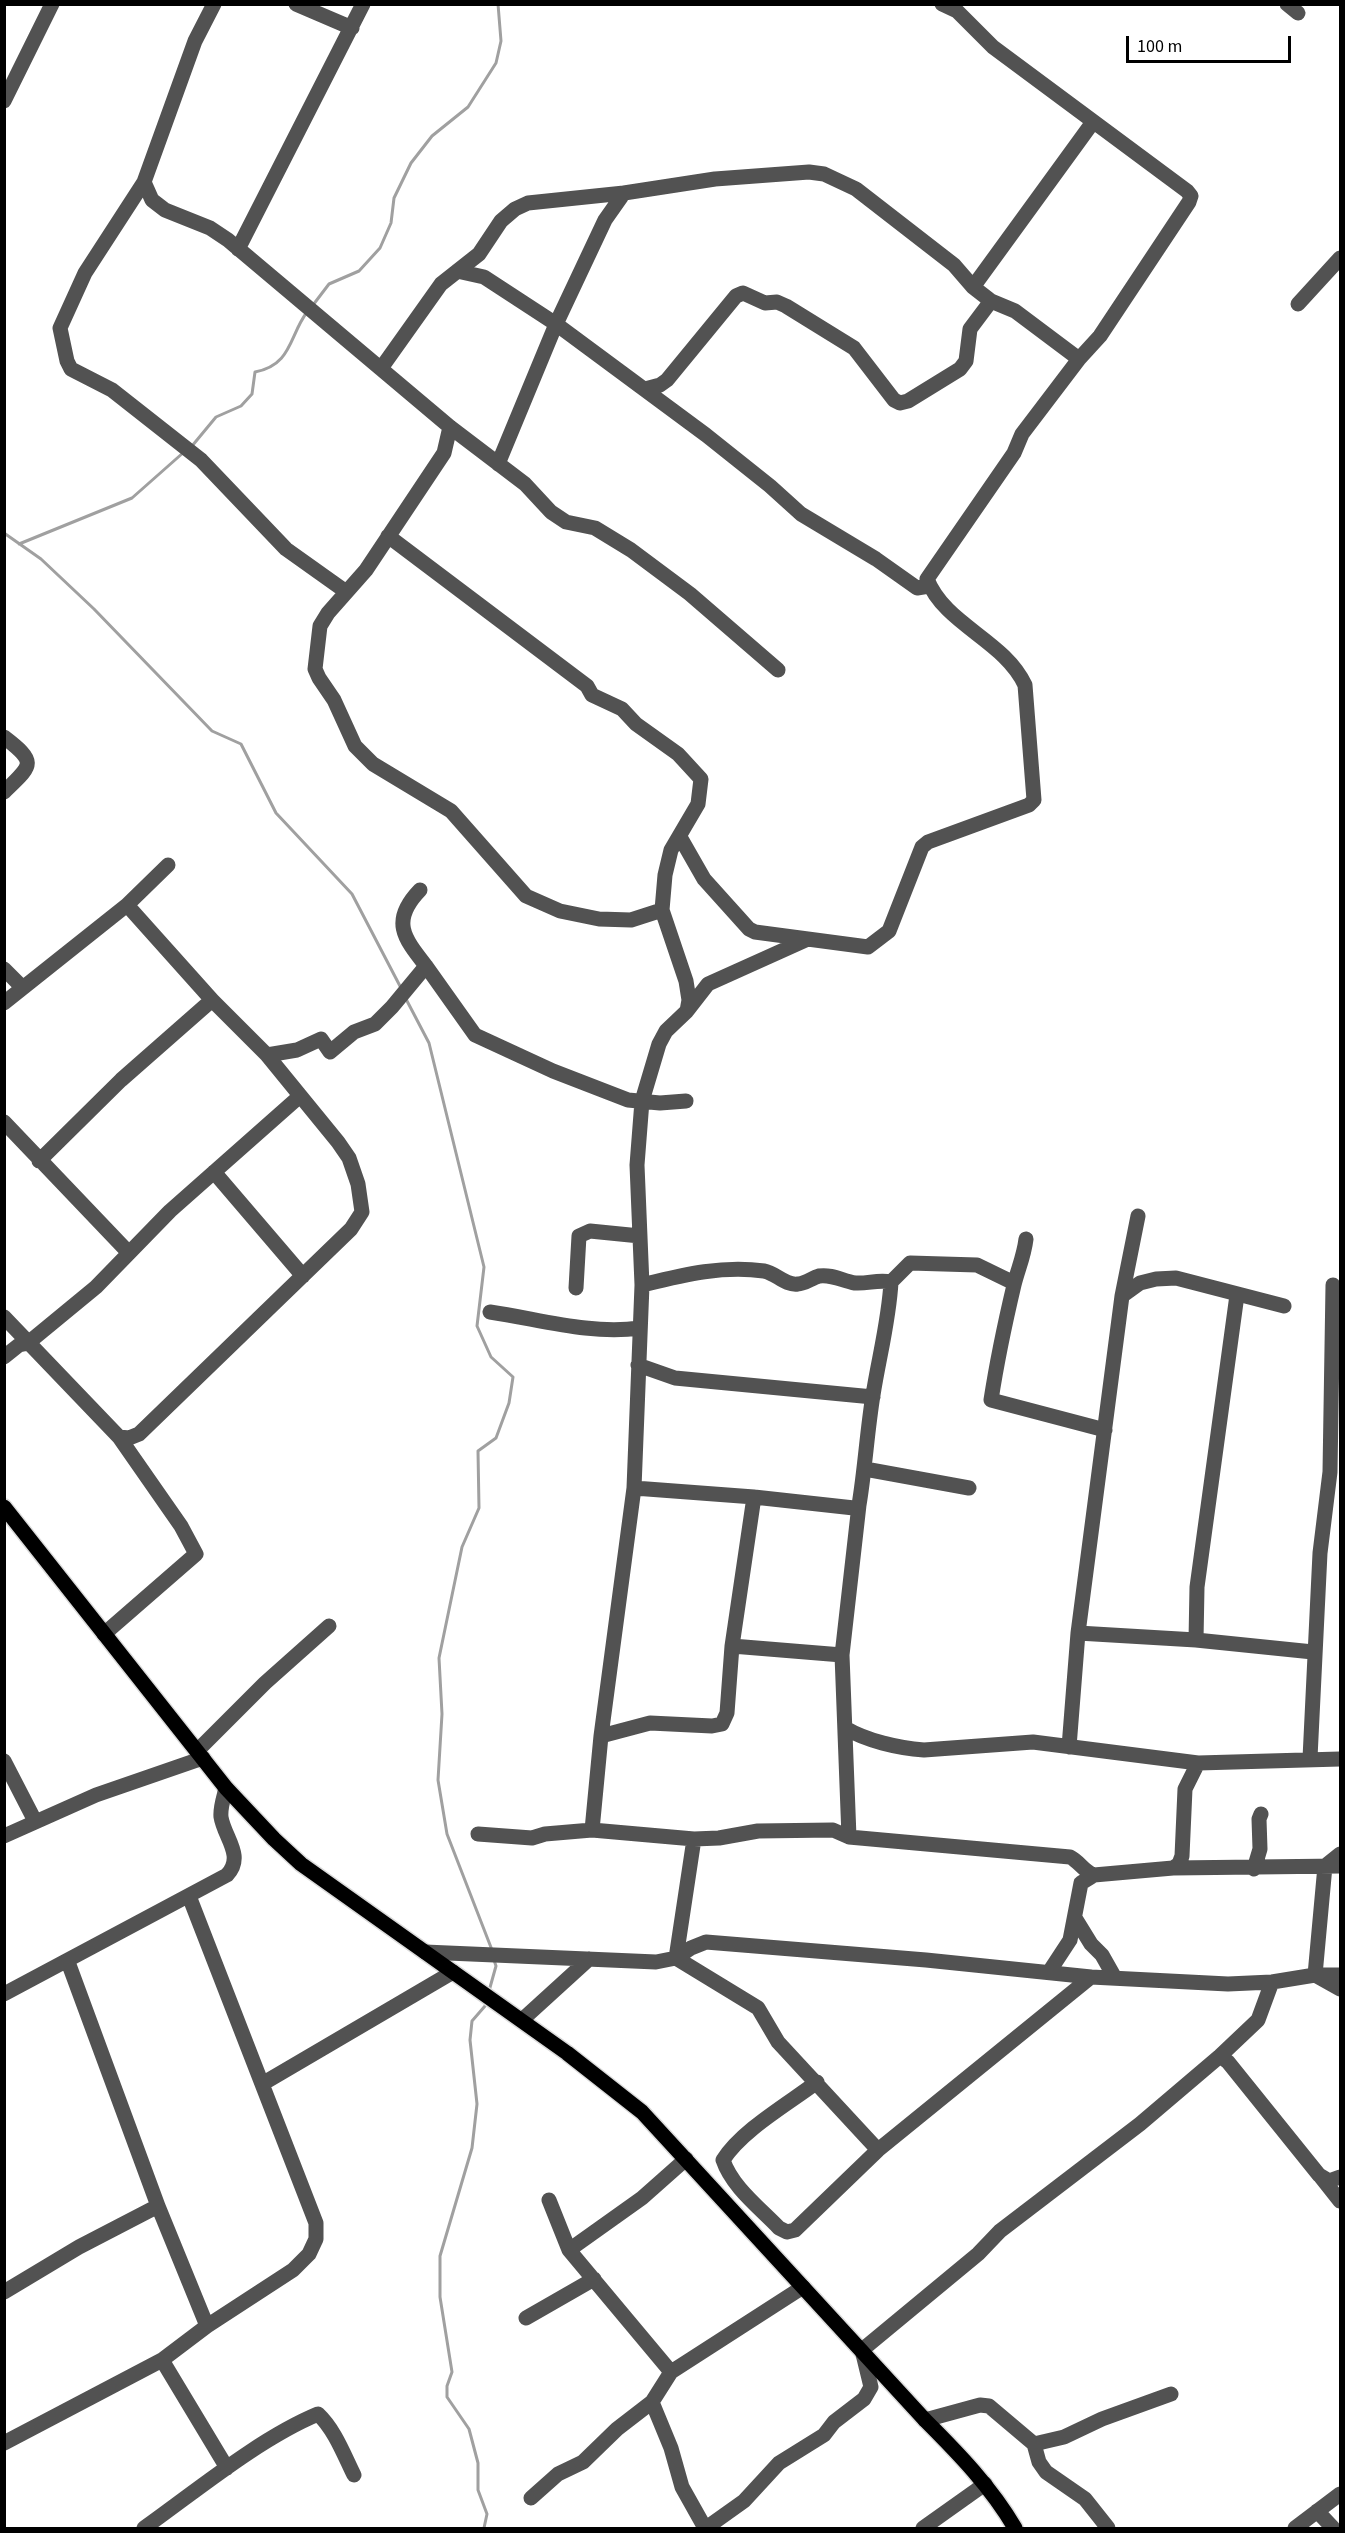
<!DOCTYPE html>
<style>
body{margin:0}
#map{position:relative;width:1345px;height:2533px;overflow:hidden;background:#fff;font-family:"Source Sans 3",sans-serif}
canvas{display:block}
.frame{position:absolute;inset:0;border:6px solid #000;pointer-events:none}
.scale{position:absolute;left:1126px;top:36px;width:165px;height:27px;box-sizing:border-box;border:3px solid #000;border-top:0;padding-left:8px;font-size:18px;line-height:21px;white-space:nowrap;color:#000;-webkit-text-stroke:4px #fff;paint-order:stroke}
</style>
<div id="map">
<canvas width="1345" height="2533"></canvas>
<div class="frame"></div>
<div class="scale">100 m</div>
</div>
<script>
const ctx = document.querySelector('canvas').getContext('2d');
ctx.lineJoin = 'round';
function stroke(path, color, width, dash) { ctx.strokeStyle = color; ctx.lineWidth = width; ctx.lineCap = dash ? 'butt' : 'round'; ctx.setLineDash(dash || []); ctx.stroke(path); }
stroke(new Path2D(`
 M 313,305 L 329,284 L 359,271 L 380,248 L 391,223 L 394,198 L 411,163 L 432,136 L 468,107 L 496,63 L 501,41 L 498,4
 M 192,446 L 216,417 L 241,406 L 252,394 L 255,372 C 292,365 289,336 307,312
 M 4,533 L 41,559 L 94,609 L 212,731 L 241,744 L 276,813 L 352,894 L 401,988
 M 19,544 L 132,498 L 184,452
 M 406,999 L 429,1043 L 484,1267 L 477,1326 L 491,1357 L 513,1377 L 509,1403 L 496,1438 L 478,1451 L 479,1508 L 462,1547 L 439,1658 L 442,1714 L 438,1780 L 447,1834 L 492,1950
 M 489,1991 L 496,1966 L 494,1960
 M 484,2528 L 487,2514 L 478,2490 L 478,2463 L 469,2429 L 447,2397 L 447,2386 L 452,2372 L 440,2297 L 440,2256 L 472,2148 L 477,2104 L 470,2040 L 472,2021 L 485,2006 L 487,2000`), '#a0a0a0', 3);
const major = new Path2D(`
 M 4,1507 L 226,1788 L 274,1839 L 301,1864 L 567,2053 L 642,2112 L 925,2420 C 959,2454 991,2487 1015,2528`);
stroke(major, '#dbdbdb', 18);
stroke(new Path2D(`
 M 214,4 L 195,41 L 144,182 L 152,200 L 165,210 L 210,228 L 228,240 L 450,427 L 525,484 L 551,512 L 566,522 L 595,528 L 631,550 L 690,594 L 778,670
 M 296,4 L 352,28
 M 1287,4 L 1298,13
 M 4,101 L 52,4
 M 144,182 L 85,273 L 60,328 L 67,361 L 71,369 L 112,390 L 201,460 L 286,549 L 345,591
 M 238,249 L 363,4
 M 457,271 L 484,277 L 556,324 L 706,435 L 770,486 L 801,514 L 876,559 L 917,588 L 929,586
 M 973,287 L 1093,122
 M 1298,304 L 1340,258
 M 382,367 L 441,284 L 479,254 L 501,221 L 515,209 L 528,203 L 624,193 L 715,179 L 809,172 L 824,174 L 856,189 L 954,265 L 973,287 L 991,301 L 1015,311 L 1079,359 L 1100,336 L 1189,202 L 1191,196 L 1187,191 L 993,47 L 957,11 L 942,4
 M 645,389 L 660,385 L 667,380 L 736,296 L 743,293 L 765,303 L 777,302 L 786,306 L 854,348 L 894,400 L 900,403 L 908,401 L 960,369 L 966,361 L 970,329 L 991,301
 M 498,464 L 556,324 L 605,220 L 624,193
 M 388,536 L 587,686 L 592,695 L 622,709 L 636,724 L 678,754 L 701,779 L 698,804 L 671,850 L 665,875 L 662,910 L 631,920 L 599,919 L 560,911 L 526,896 L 451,811 L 373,764 L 355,746 L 334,700 L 319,678 L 315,669 L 320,626 L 328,613 L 366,570 L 444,453 L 450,427
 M 4,737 C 38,763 32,765 4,792
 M 680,837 L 704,879 L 749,929 L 755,932 L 868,947 L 889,931 L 922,847 L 928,842 L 1029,805 L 1034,800 L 1025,685 C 1004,640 945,625 927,579 L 1014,453 L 1022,434 L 1079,359
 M 426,966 L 475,1035 L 553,1071 L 628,1100 L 660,1103 L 686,1101
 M 4,969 L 22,987
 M 4,1003 L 127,905 L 168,865
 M 687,1011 L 708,984 L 808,939
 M 267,1055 L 297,1050 L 321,1039 L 330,1052 L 354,1032 L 375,1024 L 392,1007 L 426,966 C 404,938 390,921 420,890
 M 4,1122 L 129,1253
 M 39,1161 L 121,1080 L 212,1000
 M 214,1172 L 303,1276
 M 1026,1239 C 1024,1256 1018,1269 1014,1285 C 1005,1323 997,1361 991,1400 L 1105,1430
 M 642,1285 C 683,1275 722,1265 764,1271 C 776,1273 785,1286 798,1284 C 805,1284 812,1278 819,1276 C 832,1274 843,1281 855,1283 C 868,1284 878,1279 891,1282
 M 576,1288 L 579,1236 L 590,1231 L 640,1236
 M 1122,1296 L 1138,1216
 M 490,1312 C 539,1319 590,1335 640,1328
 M 4,1317 L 119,1437 L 181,1526 L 196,1554 L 104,1634
 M 4,1357 L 19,1345 L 28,1343 L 96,1287 L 170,1211 L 300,1096
 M 638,1365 L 675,1378 L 873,1397
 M 119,1437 L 129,1438 L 139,1434 L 351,1229 L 362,1212 L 358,1184 L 349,1158 L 338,1142 L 267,1055 L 212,1000 L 127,905
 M 865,1469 L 969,1488
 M 634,1488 L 754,1497 L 854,1508 L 859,1505 C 865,1469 867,1432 873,1395 C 879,1357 889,1320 891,1282 L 910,1263 L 977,1265 L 1014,1283
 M 1078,1633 L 1196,1640 L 1313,1652
 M 1196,1640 L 1197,1587 L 1237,1295
 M 732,1646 L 842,1655
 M 845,1728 C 867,1741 898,1748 924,1750 L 1033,1742 L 1198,1763 L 1340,1759
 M 601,1736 L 650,1723 L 712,1726 L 722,1724 L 727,1713 L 732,1646 L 754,1497
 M 1069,1747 L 1078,1633 L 1122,1296 L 1140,1283 L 1156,1279 L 1176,1278 L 1284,1306
 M 198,1750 L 265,1683 L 329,1626
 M 1310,1758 L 1320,1553 L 1330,1472 L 1333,1285
 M 4,1761 L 35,1821
 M 592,1830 L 601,1736 L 634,1488 L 642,1285 L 637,1165 L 642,1101 L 659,1044 L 666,1031 L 687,1011 L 689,1000 L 686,981 L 662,910
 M 478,1834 L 532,1838 L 545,1834 L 592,1830 L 694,1839 L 719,1838 L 758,1831 L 833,1830 L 849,1837 L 1070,1857 C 1080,1862 1083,1871 1094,1875 L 1173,1868 L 1179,1864 L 1182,1856 L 1185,1789 L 1198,1763
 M 4,1836 L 96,1795 L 203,1758
 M 849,1837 L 842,1655 L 859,1505
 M 694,1839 L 676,1958 L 758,2008 L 778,2042 L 878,2150
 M 1340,1854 L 1325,1866 L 1315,1975 L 1340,1975
 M 1173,1868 L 1340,1866
 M 1254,1869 L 1260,1849 L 1259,1819 L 1261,1814
 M 1075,1918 L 1091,1944 L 1102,1955 L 1115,1978
 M 425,1952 L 656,1962 L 676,1958 L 691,1948 L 706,1942 L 926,1960 L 1091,1977 L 1228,1984 L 1272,1982 L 1315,1975 L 1340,1989
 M 68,1962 L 158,2206 L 207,2326
 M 1049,1972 L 1070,1940 L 1081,1883 L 1094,1875
 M 4,1994 L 227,1875 C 245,1856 224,1837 221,1817 C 220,1807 224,1797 226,1788
 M 522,2020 L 589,1959
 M 1220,2056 L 1228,2062 L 1319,2175 L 1329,2181 L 1340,2177
 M 817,2082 C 788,2104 742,2130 723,2160 C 732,2187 760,2208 779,2228 L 787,2232 L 795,2230 L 878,2150 L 1091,1977
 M 262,2084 L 453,1972
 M 1321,2177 L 1340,2201
 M 549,2200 L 569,2250 L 671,2372
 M 569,2250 L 642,2198 L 686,2159
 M 4,2292 L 79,2247 L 158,2206
 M 526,2318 L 594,2279
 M 162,2360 L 227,2468
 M 652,2402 L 671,2448 L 682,2487 L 705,2528
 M 925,2420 L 980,2405 L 989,2406 L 1034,2444 L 1039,2462 L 1046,2472 L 1085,2499 L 1108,2528
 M 4,2443 L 162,2360 L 207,2326 L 293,2270 L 309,2254 L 316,2239 L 316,2223 L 189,1896
 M 1034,2444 L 1064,2437 L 1102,2419 L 1171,2394
 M 531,2498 L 558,2474 L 583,2462 L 617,2429 L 652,2402 L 671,2372 L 803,2287
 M 1317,2511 L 1333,2528
 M 144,2528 C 196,2491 260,2438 318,2414 C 335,2430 344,2455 354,2475
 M 706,2528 L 744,2501 L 779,2463 L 824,2435 L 834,2422 L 864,2399 L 871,2387 L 862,2350 L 978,2254 L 1000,2231 L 1140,2124 L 1220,2056 L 1258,2020 L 1272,1982
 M 923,2528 L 985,2484
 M 1295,2528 L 1340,2494`), '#525252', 15);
stroke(major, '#000', 15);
</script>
